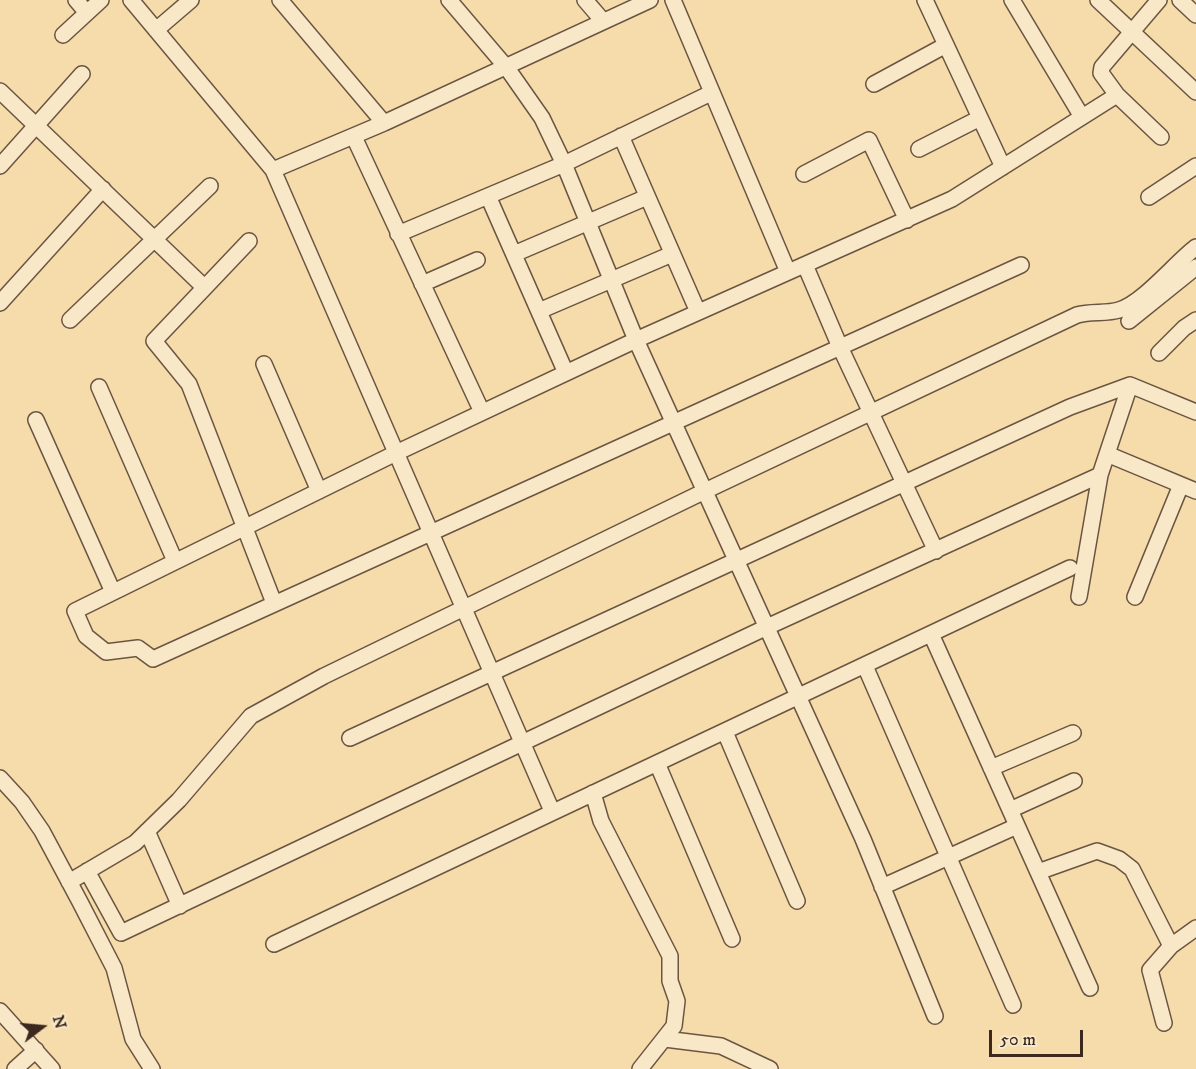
<!DOCTYPE html>
<style>
body{margin:0}
#map{position:relative;width:1196px;height:1069px;overflow:hidden;background:#f5dcaa;font-family:"IM FELL DW Pica",serif}
canvas{display:block}
.north{position:absolute;left:12px;top:997px;width:60px;height:60px;-webkit-text-stroke:4px #f8e8c8;paint-order:stroke;rotate:74deg;font-size:16px;font-weight:700;line-height:24px;text-align:center;color:#3d2820}
.north::after{content:'';display:block;margin:auto;width:21px;height:27px;background:#3d2820;clip-path:polygon(50% 0,100% 100%,50% 72%,0 100%)}
.scale{position:absolute;left:989px;top:1030px;width:94px;height:27px;box-sizing:border-box;border:3px solid #3d2820;border-top:0;padding-left:8px;font-size:18px;line-height:21px;white-space:nowrap;color:#3d2820;-webkit-text-stroke:4px #f8e8c8;paint-order:stroke}
</style>
<div id="map">
<canvas width="1196" height="1069"></canvas>
<div class="north">N</div>
<div class="scale">50 m</div>
</div>
<script>
const ctx = document.querySelector('canvas').getContext('2d');
ctx.lineJoin = 'round';
function stroke(path, color, width, dash) { ctx.strokeStyle = color; ctx.lineWidth = width; ctx.lineCap = dash ? 'butt' : 'round'; ctx.setLineDash(dash || []); ctx.stroke(path); }
const minor = new Path2D(`
 M 76,0 L 87,13
 M 131,0 L 273,170 L 552,811
 M 280,0 L 384,123
 M 449,0 L 507,68 L 542,118 L 564,164 L 636,340 L 863,839 L 935,1016
 M 585,0 L 603,21
 M 673,0 L 788,272
 M 925,0 L 1003,167
 M 1012,0 L 1082,117
 M 1098,0 L 1196,92
 M 1159,0 L 1102,67 L 1101,73 L 1117,95 L 1161,137
 M 1180,0 L 1196,15
 M 156,30 L 191,0
 M 63,35 L 101,0
 M 874,84 L 946,45
 M 0,91 L 204,287
 M 621,136 L 698,312
 M 354,137 L 482,412
 M 919,149 L 980,118
 M 0,166 L 82,74
 M 273,170 L 384,123 L 650,0
 M 804,174 L 869,140 L 907,220
 M 488,196 L 566,373
 M 1149,197 L 1196,166
 M 398,234 L 564,164 L 711,93
 M 249,241 L 154,341 L 189,384 L 274,603
 M 514,254 L 647,197
 M 805,265 L 840,347 L 936,551
 M 1021,265 L 153,659 L 138,648 L 106,652 L 86,636 L 75,611 L 396,453 L 636,340 L 952,199 L 1117,95
 M 422,284 L 477,260
 M 0,303 L 103,189
 M 539,311 L 672,254
 M 70,320 L 210,186
 M 1129,321 L 1196,267
 M 1159,353 L 1184,328 L 1196,320
 M 264,364 L 319,491
 M 99,387 L 175,561
 M 36,420 L 113,592
 M 1107,454 L 1196,491
 M 1079,597 L 1100,475 L 1130,385
 M 1135,597 L 1181,485
 M 931,634 L 1090,988
 M 865,666 L 1013,1005
 M 725,732 L 797,901
 M 350,738 L 1070,407 L 1130,385 L 1196,412
 M 657,763 L 732,939
 M 991,768 L 1073,733
 M 0,778 L 22,802 L 42,831 L 80,902 L 114,968 L 133,1039 L 152,1069
 M 593,793 L 601,821 L 670,956 L 670,981 L 677,1001 L 674,1026 L 640,1069
 M 1010,810 L 1074,781
 M 147,831 L 180,906
 M 87,871 L 121,933 L 767,627 L 1100,475
 M 1038,872 L 1097,851 L 1119,859 L 1132,869 L 1171,946
 M 69,882 L 135,843 L 179,800 L 251,716 L 324,676 L 705,491 L 1077,315 C 1091,311 1106,314 1119,310 C 1143,303 1175,263 1196,247
 M 882,887 L 1017,826
 M 274,944 L 1070,568
 M 0,1011 L 52,1069
 M 1164,1023 L 1150,970 L 1171,946 L 1196,928
 M 665,1039 L 721,1046 L 770,1069
 M 15,1069 L 36,1050`);
stroke(minor, '#6b5542', 18);
stroke(minor, '#f8e8c8', 15);
</script>
